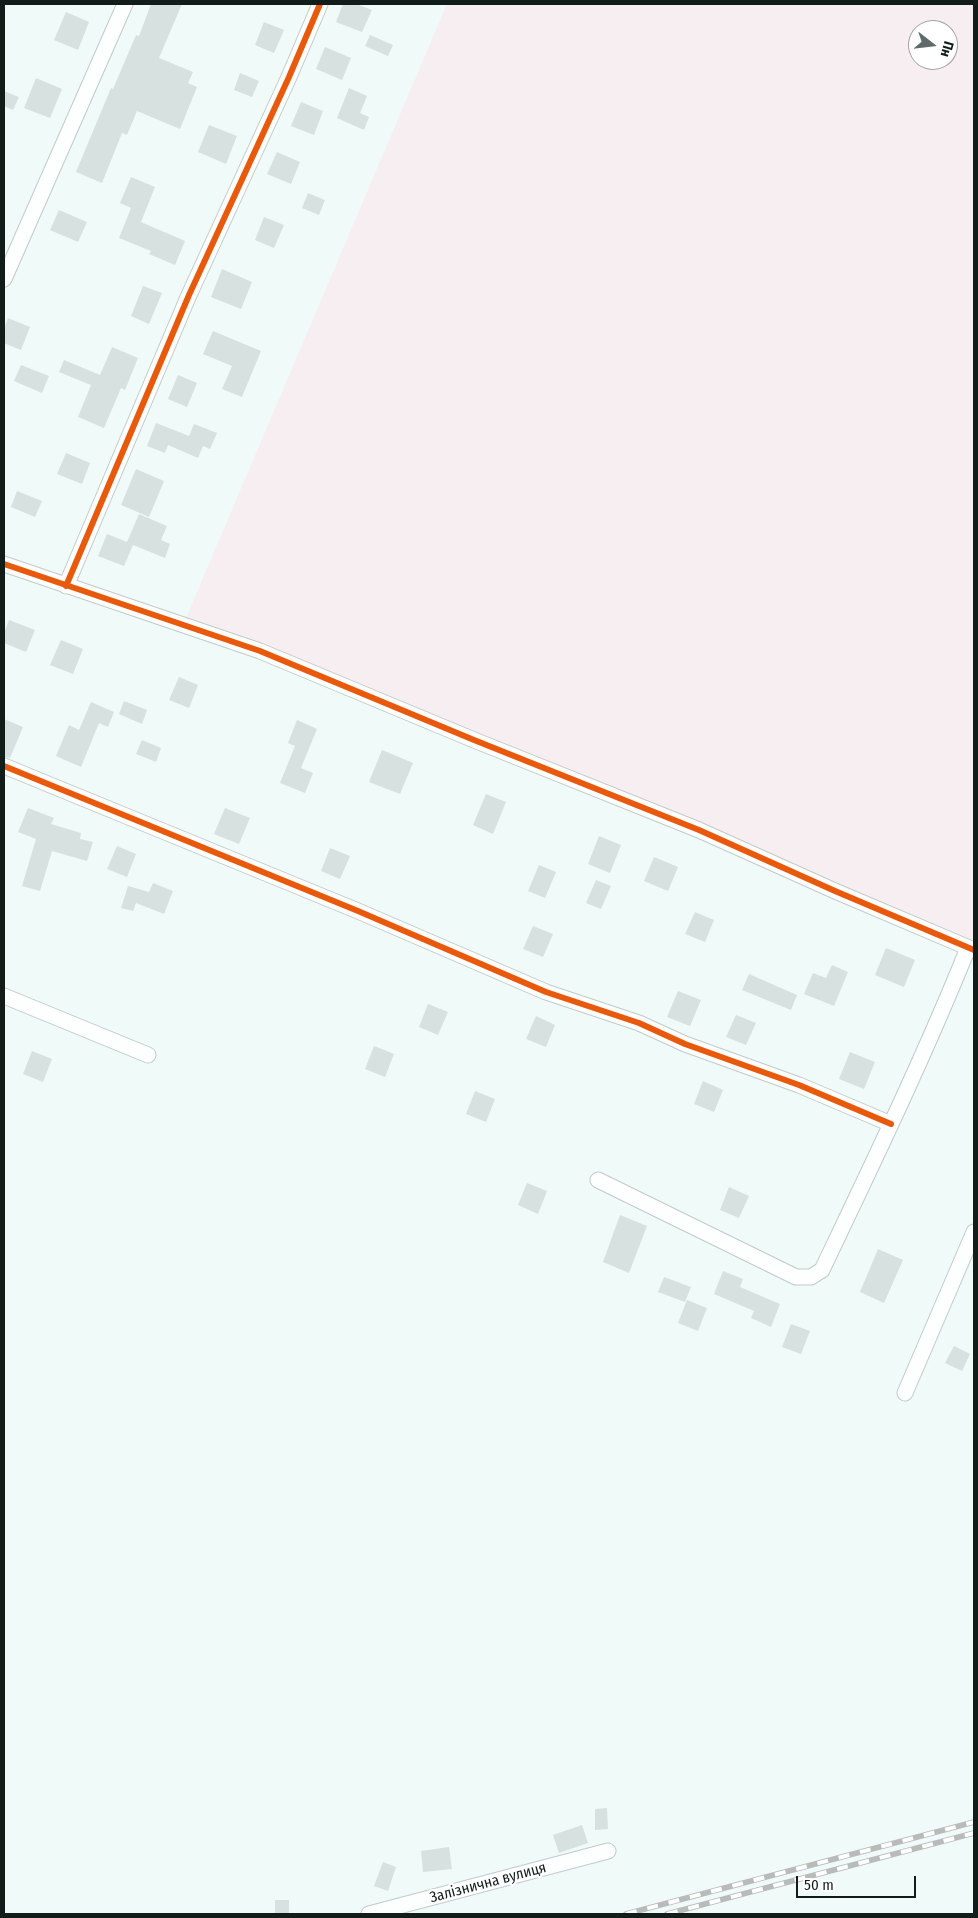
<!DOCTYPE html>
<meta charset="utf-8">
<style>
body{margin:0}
#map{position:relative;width:978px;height:1918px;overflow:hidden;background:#f0faf8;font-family:"Fira Sans Condensed",sans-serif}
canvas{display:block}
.frame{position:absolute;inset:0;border:5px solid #121d1a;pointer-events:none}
.north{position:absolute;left:908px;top:20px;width:50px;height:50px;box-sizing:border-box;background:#fff;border:1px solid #a0a5a3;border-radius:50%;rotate:106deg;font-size:14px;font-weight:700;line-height:20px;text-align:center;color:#121d1a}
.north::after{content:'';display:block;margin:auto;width:18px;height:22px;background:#606a68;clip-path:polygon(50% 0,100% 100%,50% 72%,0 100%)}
.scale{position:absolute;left:796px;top:1876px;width:120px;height:22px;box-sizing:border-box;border:2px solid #121d1a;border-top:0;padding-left:6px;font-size:15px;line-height:18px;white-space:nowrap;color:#121d1a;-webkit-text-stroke:4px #fff;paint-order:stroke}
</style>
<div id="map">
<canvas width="978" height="1918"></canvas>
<div class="frame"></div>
<div class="north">Пн</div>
<div class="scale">50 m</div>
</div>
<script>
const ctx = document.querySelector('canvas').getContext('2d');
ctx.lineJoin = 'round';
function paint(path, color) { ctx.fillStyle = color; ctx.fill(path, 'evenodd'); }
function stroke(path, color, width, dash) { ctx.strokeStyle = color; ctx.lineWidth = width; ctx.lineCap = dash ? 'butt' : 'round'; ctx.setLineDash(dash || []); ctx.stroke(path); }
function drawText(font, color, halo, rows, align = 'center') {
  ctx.font = font + ' "Fira Sans Condensed",sans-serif'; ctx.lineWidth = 4.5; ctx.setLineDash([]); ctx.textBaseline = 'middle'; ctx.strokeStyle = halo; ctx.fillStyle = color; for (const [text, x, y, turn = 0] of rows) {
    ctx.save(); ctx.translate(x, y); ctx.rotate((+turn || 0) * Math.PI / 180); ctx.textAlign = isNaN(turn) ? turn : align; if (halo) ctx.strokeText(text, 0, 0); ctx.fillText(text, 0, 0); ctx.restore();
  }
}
paint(new Path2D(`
 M 447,4 L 974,4 L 974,950 L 183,625 ZM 918,30 L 948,30 L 948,60 L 918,60 Z`), '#f6eef0');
paint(new Path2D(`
 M 151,4 L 182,4 L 159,58 L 193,72 L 188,83 L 197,87 L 180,129 L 137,111 L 127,135 L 122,133 L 102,183 L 76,172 L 111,88 L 113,89 L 136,35 L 139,36 Z
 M 343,4 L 356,4 L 372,10 L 362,32 L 336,22 Z
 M 66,12 L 89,22 L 78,50 L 54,40 Z
 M 264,22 L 284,30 L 274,53 L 255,45 Z
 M 370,35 L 393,45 L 388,56 L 365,46 Z
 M 325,47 L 351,58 L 342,80 L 316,69 Z
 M 240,73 L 259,81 L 252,97 L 234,90 Z
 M 36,78 L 62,89 L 50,118 L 24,108 Z
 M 349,88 L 367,96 L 360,113 L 369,117 L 364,130 L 337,118 Z
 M 4,91 L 19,97 L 13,110 L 4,106 Z
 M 301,102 L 323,111 L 314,135 L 291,126 Z
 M 209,125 L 237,136 L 226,164 L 198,152 Z
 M 277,152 L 300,162 L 291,184 L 267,174 Z
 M 131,177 L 155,187 L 141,222 L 185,241 L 175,265 L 149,254 L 151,251 L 119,238 L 131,208 L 120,203 Z
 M 308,193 L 325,200 L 319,215 L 302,208 Z
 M 59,210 L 87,222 L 78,242 L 50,230 Z
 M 264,217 L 284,225 L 274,248 L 255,240 Z
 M 222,269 L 252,282 L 241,309 L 211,297 Z
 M 143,286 L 162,293 L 149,324 L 131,316 Z
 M 8,318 L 30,327 L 21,350 L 4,343 L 4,329 Z
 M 213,331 L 261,351 L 242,397 L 222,389 L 232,366 L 203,354 Z
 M 112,347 L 138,358 L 125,390 L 121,388 L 104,428 L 78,417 L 91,385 L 59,372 L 64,360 L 100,375 Z
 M 21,365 L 49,376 L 42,393 L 14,381 Z
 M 178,375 L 197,383 L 187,407 L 168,399 Z
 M 156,423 L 189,436 L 194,424 L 217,433 L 210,449 L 203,446 L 198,458 L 168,445 L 165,453 L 147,446 Z
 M 66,453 L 90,463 L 82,484 L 57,474 Z
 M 136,469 L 164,481 L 149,517 L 121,505 Z
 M 17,491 L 42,501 L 35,517 L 11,507 Z
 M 139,514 L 167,526 L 161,540 L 170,544 L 165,558 L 133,545 L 124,566 L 98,556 L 107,534 L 127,542 Z
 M 9,620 L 35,630 L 26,652 L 4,643 L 4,633 Z
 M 61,640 L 83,649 L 73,674 L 50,665 Z
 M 179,677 L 198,685 L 189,708 L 169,700 Z
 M 124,701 L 147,710 L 142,724 L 119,714 Z
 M 91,702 L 114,712 L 108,727 L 99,723 L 81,767 L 56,756 L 69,725 L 79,730 Z
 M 4,719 L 23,727 L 10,758 L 4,757 Z
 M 297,720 L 317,729 L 301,768 L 313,773 L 305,793 L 280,783 L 295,746 L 288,743 Z
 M 142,740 L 161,748 L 156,762 L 136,754 Z
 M 382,750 L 413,763 L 400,794 L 369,782 Z
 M 486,794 L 506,802 L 493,834 L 473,825 Z
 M 28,808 L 54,818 L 51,824 L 81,833 L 80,839 L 93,842 L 87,861 L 52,851 L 40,891 L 22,886 L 36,839 L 18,832 Z
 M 225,808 L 250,818 L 239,844 L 214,834 Z
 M 599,836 L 621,845 L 610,873 L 588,864 Z
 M 117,846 L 136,854 L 127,877 L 107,869 Z
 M 330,848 L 350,856 L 340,879 L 321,871 Z
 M 654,857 L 678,867 L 668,891 L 644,881 Z
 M 539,865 L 556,872 L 545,898 L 528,891 Z
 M 596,880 L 611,886 L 601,909 L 586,903 Z
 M 153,883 L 173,891 L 164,914 L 136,903 L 133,911 L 121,908 L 128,886 L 149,892 Z
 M 695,912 L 714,920 L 705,942 L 685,934 Z
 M 533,926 L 553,934 L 543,957 L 523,949 Z
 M 886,948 L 915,960 L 904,987 L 875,975 Z
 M 832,965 L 848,972 L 834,1006 L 804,994 L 813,973 L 826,978 Z
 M 749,974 L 797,995 L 791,1010 L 742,990 Z
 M 678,991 L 701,1000 L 690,1026 L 667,1017 Z
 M 428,1004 L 448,1012 L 438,1035 L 419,1027 Z
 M 736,1015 L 756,1023 L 746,1045 L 726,1037 Z
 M 536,1016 L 555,1025 L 546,1047 L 526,1039 Z
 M 374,1046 L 394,1054 L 385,1077 L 365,1069 Z
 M 32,1051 L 52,1059 L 43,1082 L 23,1074 Z
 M 850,1052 L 875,1062 L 864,1089 L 839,1079 Z
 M 703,1081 L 723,1090 L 714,1112 L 694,1104 Z
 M 475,1091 L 495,1099 L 486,1122 L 466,1114 Z
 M 527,1183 L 547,1191 L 538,1214 L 518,1205 Z
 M 729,1187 L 749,1196 L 739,1218 L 720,1210 Z
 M 620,1215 L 647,1226 L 629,1273 L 603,1262 Z
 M 878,1249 L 903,1260 L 884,1303 L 860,1292 Z
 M 723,1271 L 743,1279 L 740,1287 L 780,1304 L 771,1327 L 751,1318 L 754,1311 L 714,1294 Z
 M 664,1277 L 691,1287 L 685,1302 L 658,1292 Z
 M 687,1300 L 707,1308 L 698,1331 L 678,1323 Z
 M 791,1324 L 810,1331 L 801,1354 L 782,1347 Z
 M 954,1346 L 970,1354 L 962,1371 L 945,1363 Z
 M 607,1808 L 608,1829 L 595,1830 L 595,1809 Z
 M 582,1825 L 588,1843 L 559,1853 L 553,1835 Z
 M 449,1847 L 452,1869 L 423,1872 L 421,1851 Z
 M 383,1862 L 396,1867 L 388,1891 L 374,1886 Z
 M 275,1900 L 289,1900 L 289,1914 L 275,1914 Z`), '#d7e1df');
const minor = new Path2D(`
 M 4,279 L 125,4
 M 4,564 L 260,651 L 474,740 L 699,830 L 835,891 L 974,950
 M 66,586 L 189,295 L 289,77 L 320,4
 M 4,766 L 358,911 L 546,992 L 639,1023 L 685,1044 L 799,1085 L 891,1124
 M 4,996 L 148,1055
 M 598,1180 L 796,1277 L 811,1277 L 822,1270 C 873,1163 924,1057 968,948
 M 905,1393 L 974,1232
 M 369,1914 L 608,1851`);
stroke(minor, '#c1cbc9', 17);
stroke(minor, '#fdfefe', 15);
const rail = new Path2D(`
 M 626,1914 L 974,1822
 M 667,1914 L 974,1833`);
stroke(rail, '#b8bbba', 5.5);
stroke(rail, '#fff', 4, [11]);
stroke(new Path2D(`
 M 4,564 L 260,651 L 474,740 L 699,830 L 835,891 L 974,950
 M 66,586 L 189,295 L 289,77 L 320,4
 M 4,766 L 358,911 L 546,992 L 639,1023 L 685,1044 L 799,1085 L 891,1124`), '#e8590c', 6);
drawText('15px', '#121d1a', '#fff', [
 ["Залізнична вулиця",488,1883,-15]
]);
</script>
